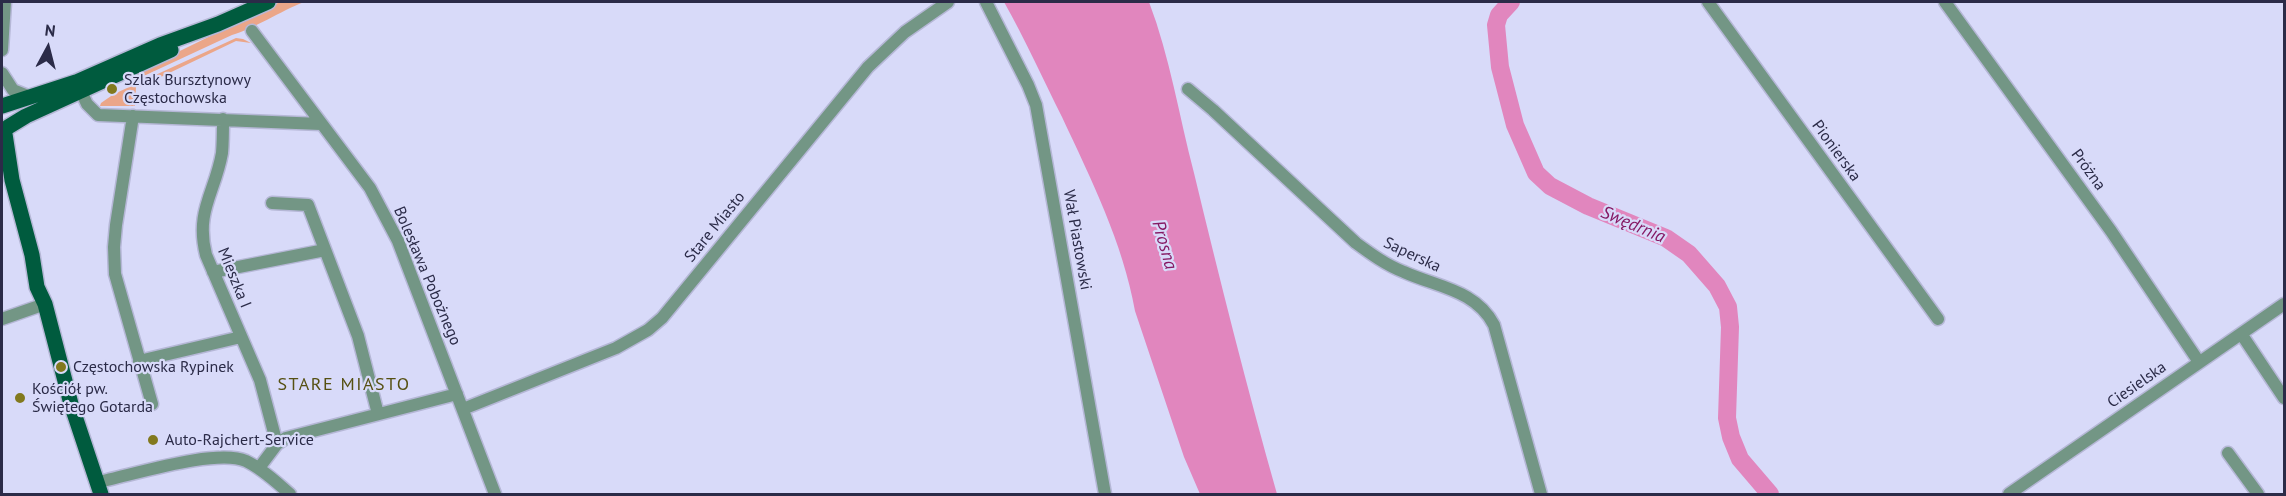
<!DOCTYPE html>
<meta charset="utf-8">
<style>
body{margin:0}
#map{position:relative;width:2286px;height:496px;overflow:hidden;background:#d8daf9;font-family:"PT Sans",sans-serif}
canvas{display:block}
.frame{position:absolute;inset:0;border:3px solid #2b2b48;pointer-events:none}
.north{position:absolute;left:18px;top:18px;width:60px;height:60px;-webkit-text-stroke:4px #d8daf9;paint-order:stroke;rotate:7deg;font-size:16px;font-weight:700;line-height:24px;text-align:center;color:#2b2b48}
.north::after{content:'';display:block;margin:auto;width:21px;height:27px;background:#2b2b48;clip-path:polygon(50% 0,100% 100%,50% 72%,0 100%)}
</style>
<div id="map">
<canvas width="2286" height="496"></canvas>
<div class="frame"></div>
<div class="north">N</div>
</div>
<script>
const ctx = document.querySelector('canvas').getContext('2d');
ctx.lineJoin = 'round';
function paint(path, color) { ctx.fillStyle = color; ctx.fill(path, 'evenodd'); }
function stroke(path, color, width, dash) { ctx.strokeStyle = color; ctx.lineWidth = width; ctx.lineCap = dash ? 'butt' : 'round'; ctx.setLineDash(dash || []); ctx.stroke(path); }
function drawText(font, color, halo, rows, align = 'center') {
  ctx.font = font + ' "PT Sans",sans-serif'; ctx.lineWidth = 4.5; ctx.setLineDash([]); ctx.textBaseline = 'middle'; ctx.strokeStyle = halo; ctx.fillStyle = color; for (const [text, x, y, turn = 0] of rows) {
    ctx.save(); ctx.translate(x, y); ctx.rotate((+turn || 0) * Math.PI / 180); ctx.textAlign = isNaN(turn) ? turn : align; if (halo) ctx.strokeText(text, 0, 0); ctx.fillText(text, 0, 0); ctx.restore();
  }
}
paint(new Path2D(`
 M 280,2 L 304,2 C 281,11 253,29 232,35 L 133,81 L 131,77 L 141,70 Z
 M 236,38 L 243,39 L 251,43 L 236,41 L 140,87 L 136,87 L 135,106 L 100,106 L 101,103 L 114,94 Z`), '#eba689');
paint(new Path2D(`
 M 1004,2 L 1149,2 C 1170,57 1179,116 1194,173 C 1220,281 1247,388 1277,494 L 1200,494 L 1184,457 L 1135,311 C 1123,243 1091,179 1062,117 C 1043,79 1025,39 1004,2 Z`), '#e186be');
stroke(new Path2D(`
 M 1511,2 L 1499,15 L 1496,25 L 1500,67 L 1515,125 L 1536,173 L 1550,186 L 1588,206 L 1666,238 L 1689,254 L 1717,286 L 1728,307 L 1730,327 L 1727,418 L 1731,437 L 1740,459 L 1770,494`), '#e186be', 18);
const minor = new Path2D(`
 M 986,2 L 1028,85 L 1036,105 L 1105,494
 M 1708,2 L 1938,319
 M 1945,2 L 2111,231 L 2199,362
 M 252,31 L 370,188 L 398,241 L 495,494
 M 2,50 L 5,2
 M 2,73 L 13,90 L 28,96
 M 77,83 L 87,104 L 98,115 L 321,124
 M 1188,89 L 1213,110 L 1356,243 C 1371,254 1386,265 1404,272 C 1437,287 1476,290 1494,325 L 1541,494
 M 133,116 L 116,225 L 114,247 L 115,274 L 152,404
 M 223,119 C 223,130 223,142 222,153 C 215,193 195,211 206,255 L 260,380 L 277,444
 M 272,203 L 308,205 L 358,336 L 378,414
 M 213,272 L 325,250
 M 2,319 L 45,304
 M 2242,335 L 2284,398
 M 139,361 L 241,337
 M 463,409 L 616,348 L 648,330 L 662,318 L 868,67 L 905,32 L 948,2
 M 2228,453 L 2258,494
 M 259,468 L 277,444 L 286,438 L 457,394
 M 98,482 C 133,475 216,448 246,461 C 263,469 277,483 290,494
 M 2009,494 L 2284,304`);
const major = new Path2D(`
 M 2,106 L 76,82 L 160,45 L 218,24 L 268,2
 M 8,127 L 26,116 L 171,50
 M 5,134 L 12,180 L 32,255 L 37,287 L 45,304 L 71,404 L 101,494`);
stroke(minor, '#b5b7d6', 15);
stroke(major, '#b5b7d6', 18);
stroke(minor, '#739685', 12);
stroke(major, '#005b3e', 15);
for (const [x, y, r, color] of [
 [112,89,6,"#82791e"],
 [61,367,6,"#82791e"],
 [20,398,6,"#82791e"],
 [153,440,6,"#82791e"]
]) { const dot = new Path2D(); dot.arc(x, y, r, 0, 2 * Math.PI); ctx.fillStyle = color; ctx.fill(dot); stroke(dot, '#d8daf9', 2); }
drawText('16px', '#2b2b48', '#d8daf9', [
 ["Szlak Bursztynowy",124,80],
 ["Częstochowska",124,98],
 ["Częstochowska Rypinek",73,367],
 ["Kościół pw.",32,389],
 ["Świętego Gotarda",32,407],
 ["Auto-Rajchert-Service",165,440]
], 'left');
drawText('16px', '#2b2b48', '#d8daf9', [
 ["Pionierska",1836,151,54],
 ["Próżna",2088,170,54],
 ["Stare Miasto",715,227,-51],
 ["Wał Piastowski",1077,240,80],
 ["Saperska",1412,255,25],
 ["Bolesława Pobożnego",427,276,67],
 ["Mieszka I",234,278,68],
 ["Ciesielska",2137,385,-35]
]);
drawText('italic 18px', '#851964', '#d8daf9', [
 ["Swędrnia",1633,225,23],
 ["Prosna",1164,245,74]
]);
ctx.letterSpacing = '1.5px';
drawText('18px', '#565012', '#d8daf9', [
 ["STARE MIASTO",344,385]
]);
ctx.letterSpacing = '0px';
</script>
